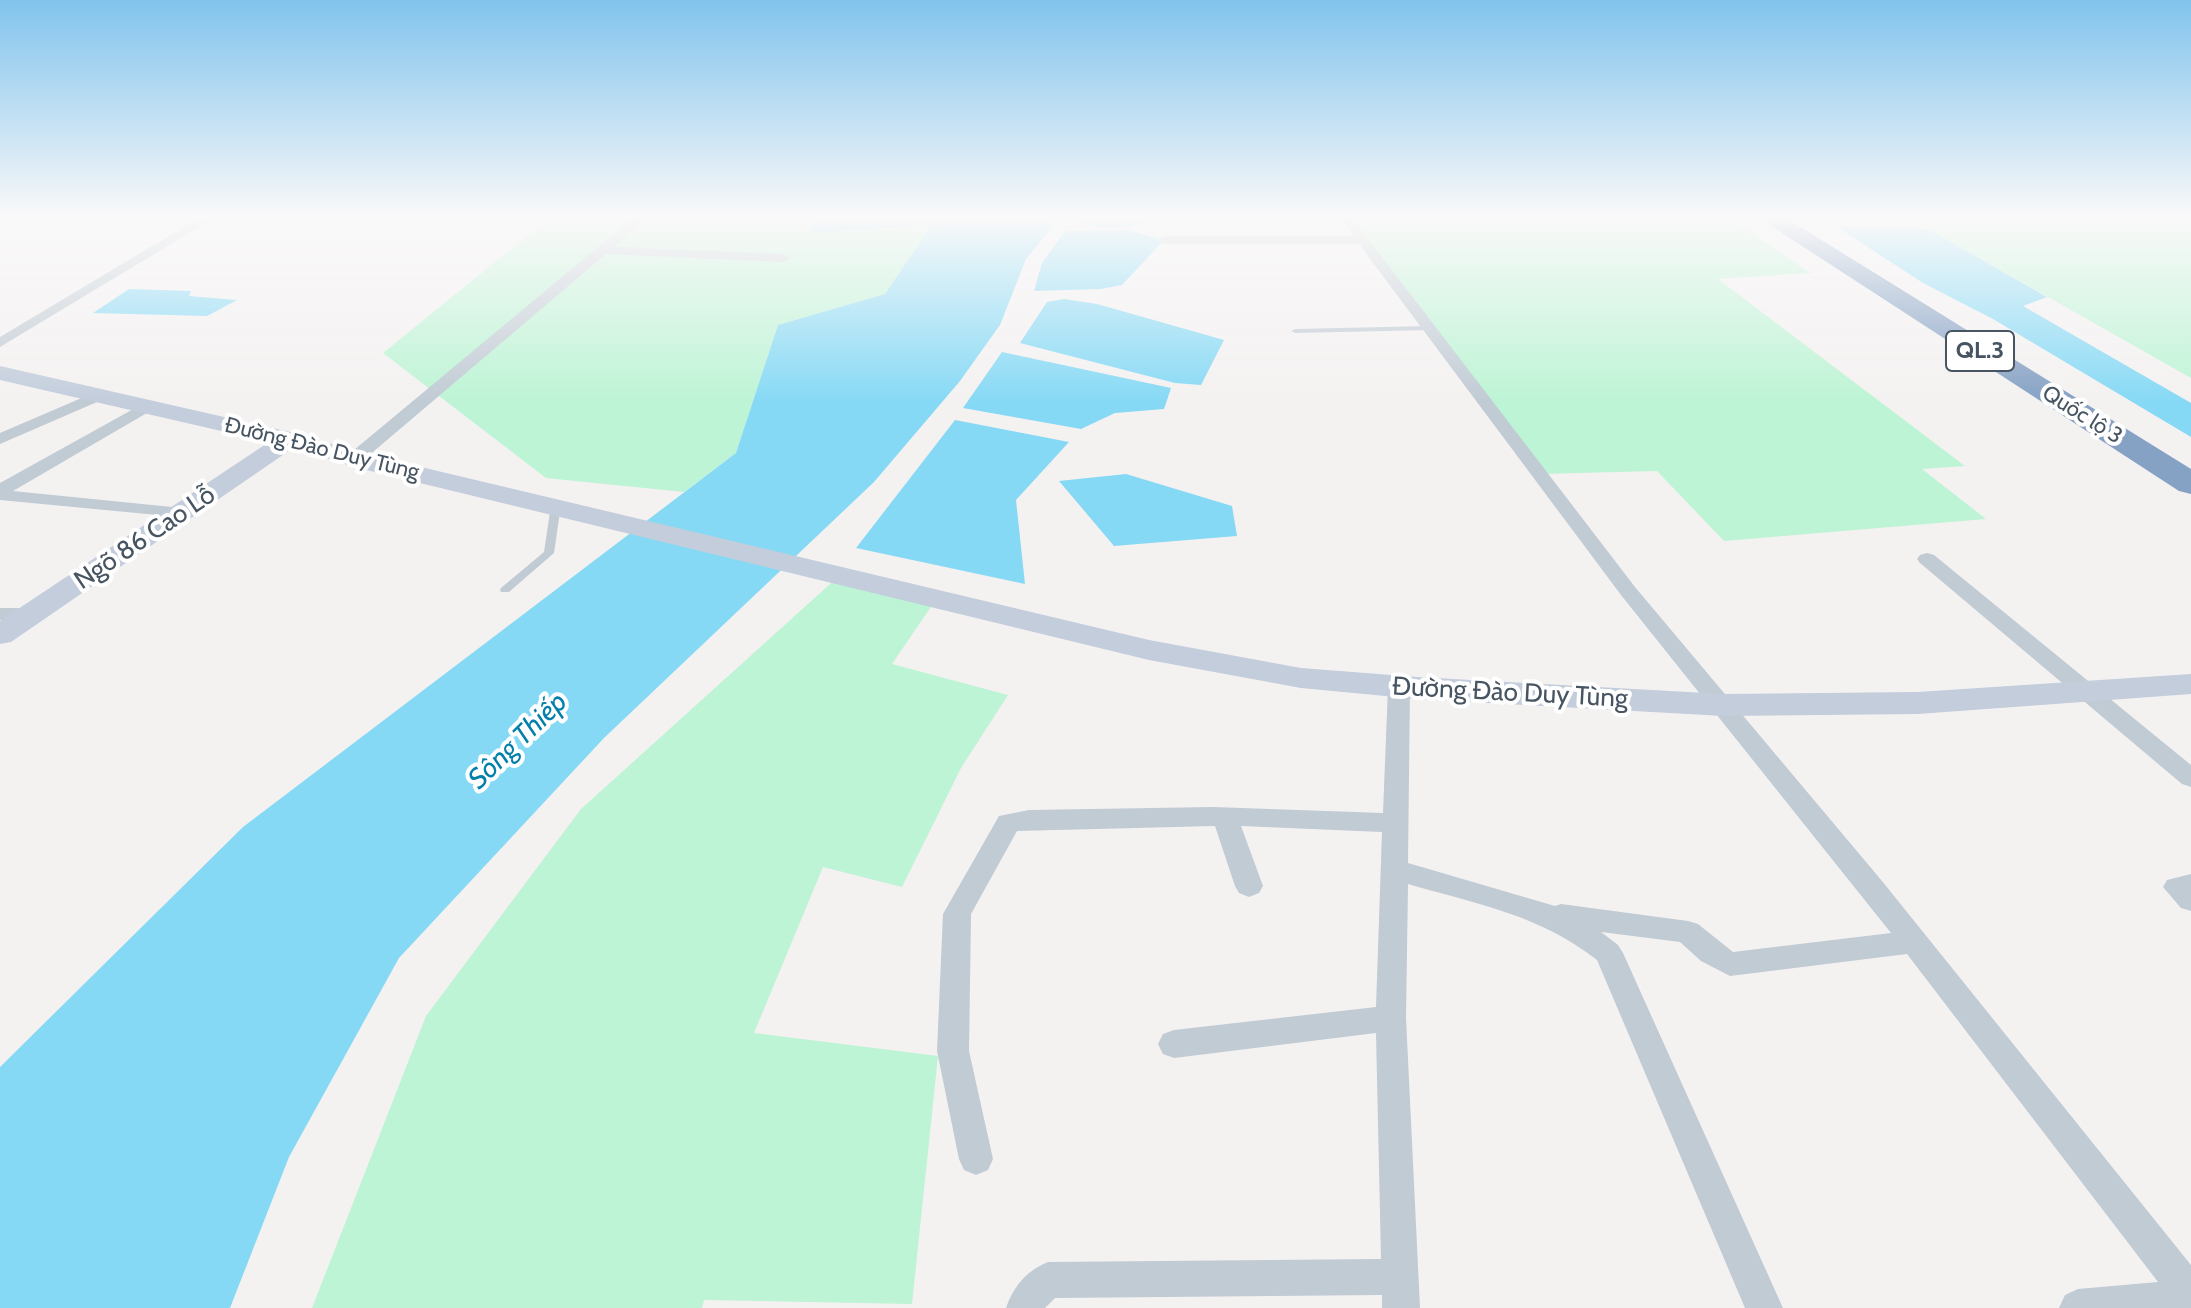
<!DOCTYPE html>
<meta charset="utf-8">
<style>
body{margin:0}
canvas{display:block;background:#f4f1f1}
</style>
<canvas width="2191" height="1308"></canvas>
<script>
const ctx = document.querySelector('canvas').getContext('2d');
ctx.lineJoin = 'round';
function paint(path, color) { ctx.fillStyle = color; ctx.fill(path, 'evenodd'); }
function drawText(font, color, halo, rows, align = 'center') {
  ctx.font = font + ' Cabin,sans-serif'; ctx.lineWidth = 8; ctx.setLineDash([]); ctx.textBaseline = 'middle'; ctx.strokeStyle = halo; ctx.fillStyle = color; for (const [text, x, y, turn = 0] of rows) {
    ctx.save(); ctx.translate(x, y); ctx.rotate((+turn || 0) * Math.PI / 180); ctx.textAlign = isNaN(turn) ? turn : align; if (halo) ctx.strokeText(text, 0, 0); ctx.fillText(text, 0, 0); ctx.restore();
  }
}
function stroke(path, color, width, dash) { ctx.strokeStyle = color; ctx.lineWidth = width; ctx.lineCap = dash ? 'butt' : 'round'; ctx.setLineDash(dash || []); ctx.stroke(path); }
paint(new Path2D(`
 M 549,218 L 809,218 L 811,233 L 933,224 L 885,294 L 778,325 L 736,453 L 684,492 L 546,478 L 383,353 Z
 M 1346,218 L 1731,218 L 1810,273 L 1718,279 L 1965,466 L 1922,469 L 1986,519 L 1724,541 L 1657,471 L 1540,474 Z
 M 1909,218 L 2191,218 L 2191,378 L 1928,229 Z
 M 840,575 L 937,598 L 892,664 L 1008,695 L 961,768 L 902,887 L 823,867 L 754,1033 L 938,1056 L 912,1304 L 704,1300 L 702,1308 L 312,1308 L 426,1016 L 581,809 Z`), '#bdf4d5');
paint(new Path2D(`
 M 809,218 L 1053,218 L 1055,224 L 1026,259 L 1000,325 L 960,381 L 874,482 L 604,738 L 399,958 L 289,1157 L 230,1308 L 0,1308 L 0,1067 L 243,827 L 736,453 L 778,325 L 885,294 L 932,225 L 811,233 Z
 M 1068,218 L 1160,218 C 1136,231 1091,231 1068,218 Z
 M 1837,227 L 1928,229 L 2047,297 L 2023,306 L 2191,403 L 2191,437 L 1993,319 L 1923,283 Z
 M 1129,230 L 1164,240 L 1122,285 L 1101,289 L 1034,291 L 1042,263 L 1065,231 Z
 M 129,289 L 191,291 L 189,296 L 237,300 L 207,316 L 93,313 Z
 M 1064,299 L 1097,304 L 1224,340 L 1201,385 L 1175,383 L 1020,343 L 1047,302 Z
 M 1002,352 L 1171,388 L 1164,409 L 1115,413 L 1081,429 L 963,408 Z
 M 955,420 L 1069,442 L 1016,500 L 1025,584 L 856,548 Z
 M 1126,474 L 1232,506 L 1237,536 L 1114,546 L 1059,481 Z`), '#86d9f5');
paint(new Path2D(`
 M 1429,326 L 1432,326 L 1432,330 L 1295,333 L 1291,331 L 1295,329 Z
 M 556,502 L 561,505 L 554,553 L 509,592 L 501,592 L 500,590 L 501,588 L 544,552 L 551,505 Z`), '#c1cbd4');
paint(new Path2D(`
 M 199,218 L 214,218 L 0,347 L 0,337 Z
 M 633,218 L 647,218 L 614,247 L 784,254 L 790,258 L 784,262 L 606,254 L 360,463 L 348,463 L 345,459 L 348,455 Z
 M 1340,218 L 1352,218 L 1635,587 L 1882,881 L 2191,1265 L 2191,1308 L 2059,1308 L 2065,1295 L 2078,1289 L 2158,1282 L 1907,954 L 1730,976 L 1701,961 L 1680,942 L 1601,932 L 1618,945 L 1623,953 L 1783,1308 L 1745,1308 L 1597,960 C 1540,915 1477,904 1408,884 L 1406,1018 L 1420,1308 L 1382,1308 L 1382,1295 L 1055,1298 L 1045,1308 L 1006,1308 C 1014,1286 1026,1271 1048,1262 L 1381,1259 L 1376,1033 L 1174,1058 L 1163,1054 L 1158,1044 L 1163,1034 L 1174,1030 L 1376,1007 L 1382,832 L 1241,826 L 1263,886 L 1259,893 L 1249,897 L 1239,893 L 1235,886 L 1215,826 L 1017,831 L 971,914 L 969,1051 L 993,1159 L 988,1170 L 976,1175 L 964,1170 L 959,1159 L 937,1051 L 943,914 L 999,816 L 1029,810 L 1213,807 L 1383,813 L 1388,687 L 1391,682 L 1407,682 L 1410,687 L 1408,863 L 1555,906 L 1561,904 L 1688,921 L 1698,924 L 1733,952 L 1891,933 L 1621,595 L 1359,244 L 1164,244 L 1158,240 L 1164,236 L 1354,236 Z
 M 98,391 L 106,396 L 104,399 L 0,444 L 0,433 Z
 M 146,402 L 152,404 L 152,410 L 13,491 L 182,508 L 191,514 L 189,518 L 0,500 L 0,483 Z
 M 1927,553 L 1934,555 L 2191,765 L 2191,787 L 2182,784 L 1920,563 L 1917,559 L 1920,555 Z
 M 0,608 L 32,608 L 43,614 L 32,620 L 0,620 Z
 M 2191,874 L 2191,911 L 2181,908 L 2163,887 L 2167,880 Z`), '#c1cbd4');
paint(new Path2D(`
 M 0,366 L 290,432 L 362,453 L 1149,640 L 1301,668 L 1417,677 L 1724,694 L 1918,692 L 2191,674 L 2191,694 L 1918,714 L 1724,716 L 1417,699 L 1301,688 L 1149,660 L 354,467 L 293,448 L 11,642 L 0,644 L 0,621 L 269,442 L 0,380 Z`), '#c3cddc');
paint(new Path2D(`
 M 1759,218 L 1786,218 L 2191,469 L 2191,494 L 2179,491 Z`), '#85a1c4');
const sky = ctx.createLinearGradient(0, 0, 0, 402);
sky.addColorStop(0, '#81c3ed');
sky.addColorStop(0.54, '#faf9f9');
sky.addColorStop(1, '#faf9f900');
ctx.fillStyle = sky;
ctx.fillRect(0, 0, 2191, 402);
drawText('22px', '#475461', '#fff', [
 ["Quốc lộ 3",2082,415,32],
 ["Đường Đào Duy Tùng",322,449,14]
]);
for (const [x, y, w] of [
 [1980,351,68]
]) { const box = new Path2D(); box.roundRect(x - w / 2, y - 20, w, 40, 6); ctx.fillStyle = '#fff'; ctx.fill(box); stroke(box, '#475461', 2); }
drawText('bold 24px', '#475461', null, [
 ["QL.3",1980,351]
]);
drawText('26px', '#475461', '#fff', [
 ["Ngõ 86 Cao Lỗ",145,538,-34],
 ["Đường Đào Duy Tùng",1510,693,3]
]);
drawText('italic 28px', '#027faa', '#fff', [
 ["Sông Thiếp",518,741,-44]
]);
</script>
